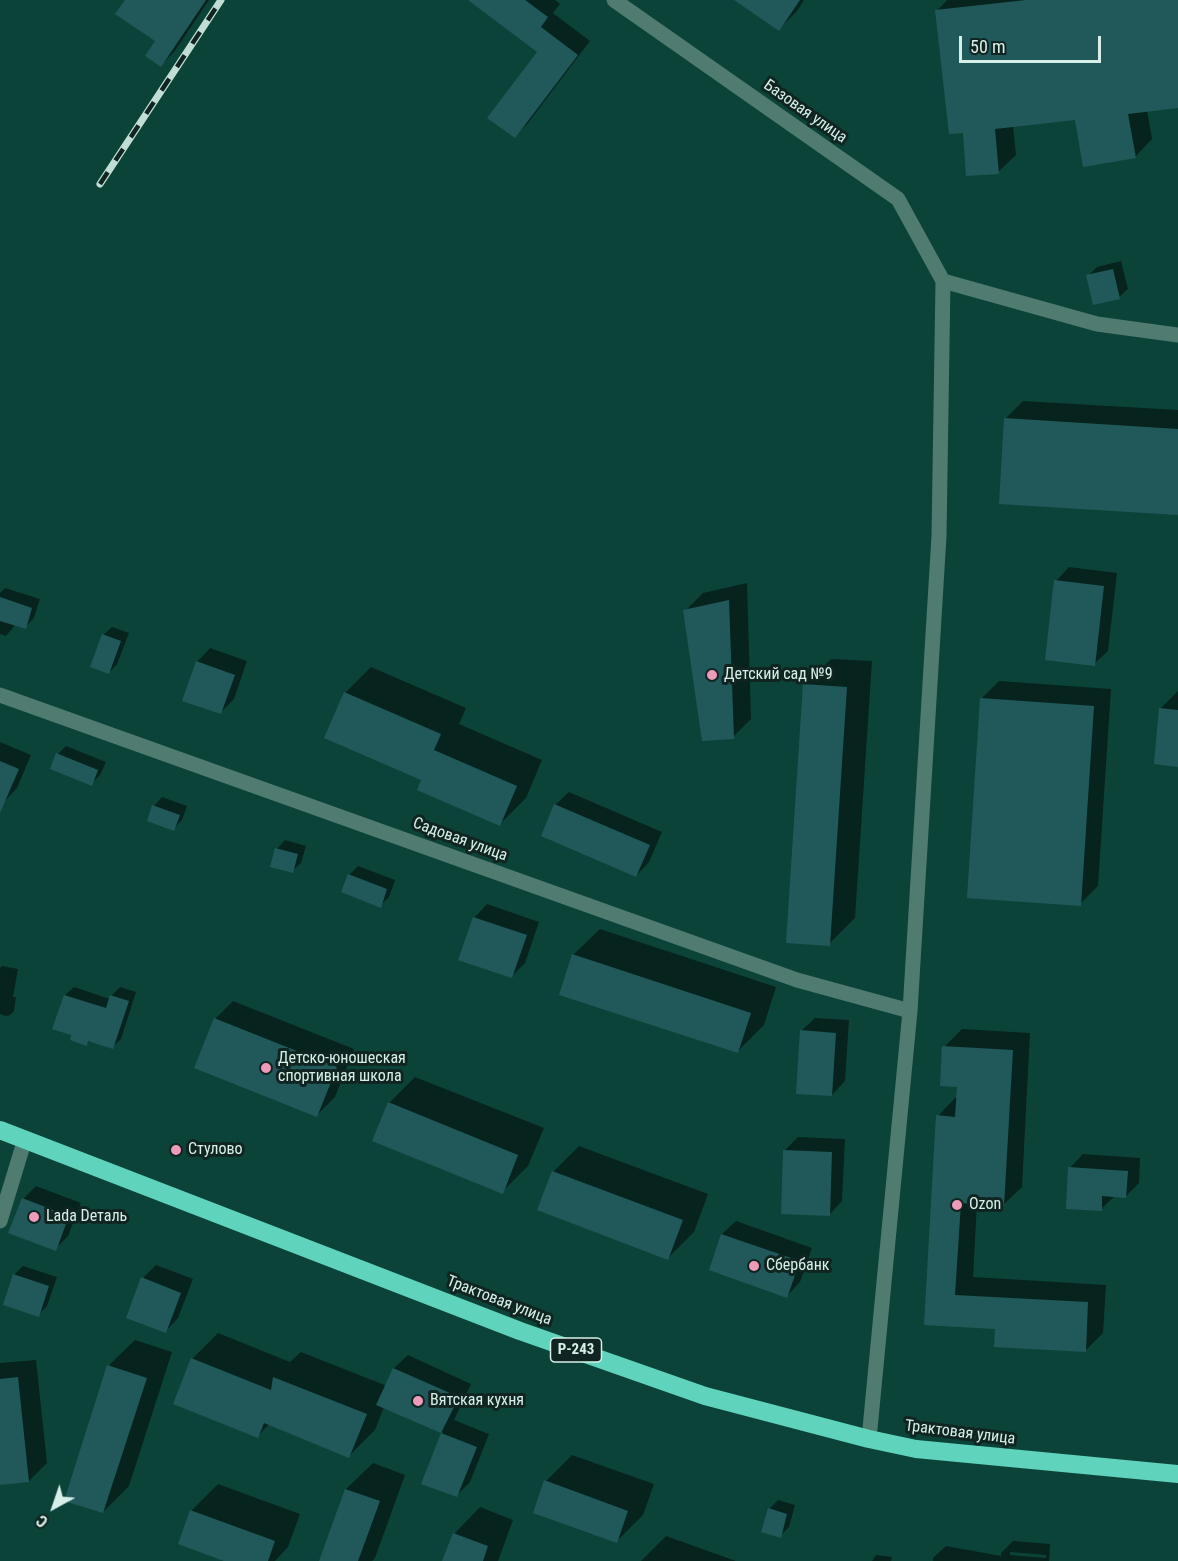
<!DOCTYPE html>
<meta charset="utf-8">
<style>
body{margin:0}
#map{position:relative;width:1178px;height:1561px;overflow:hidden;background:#0c4339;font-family:"Roboto Condensed",sans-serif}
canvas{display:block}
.north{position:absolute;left:24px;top:1477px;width:60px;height:60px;-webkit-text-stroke:4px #102521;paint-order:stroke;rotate:220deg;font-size:16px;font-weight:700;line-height:24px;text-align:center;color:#d6f0e9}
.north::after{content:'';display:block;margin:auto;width:21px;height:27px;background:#d6f0e9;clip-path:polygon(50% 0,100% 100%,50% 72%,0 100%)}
.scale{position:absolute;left:959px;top:36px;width:142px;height:27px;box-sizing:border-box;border:3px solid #d6f0e9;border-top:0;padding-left:8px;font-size:18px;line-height:21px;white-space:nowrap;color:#d6f0e9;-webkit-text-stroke:4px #102521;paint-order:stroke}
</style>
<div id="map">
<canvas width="1178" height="1561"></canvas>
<div class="north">С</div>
<div class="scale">50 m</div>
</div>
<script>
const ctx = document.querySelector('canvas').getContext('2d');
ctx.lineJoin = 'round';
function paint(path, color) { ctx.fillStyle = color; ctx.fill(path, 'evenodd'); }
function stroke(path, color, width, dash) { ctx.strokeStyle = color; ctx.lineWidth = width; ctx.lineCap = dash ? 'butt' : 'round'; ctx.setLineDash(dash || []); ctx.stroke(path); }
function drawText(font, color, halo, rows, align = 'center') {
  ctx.font = font + ' "Roboto Condensed",sans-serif'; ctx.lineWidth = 6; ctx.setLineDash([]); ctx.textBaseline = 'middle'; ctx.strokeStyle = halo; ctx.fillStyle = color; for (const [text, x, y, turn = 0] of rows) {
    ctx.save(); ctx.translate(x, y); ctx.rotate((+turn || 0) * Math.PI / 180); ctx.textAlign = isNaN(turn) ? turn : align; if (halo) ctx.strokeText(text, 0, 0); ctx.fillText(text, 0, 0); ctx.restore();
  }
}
paint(new Path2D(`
 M 127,0 L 209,0 L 174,52 L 161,65 L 157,40 Z
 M 488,0 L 555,0 L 560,4 L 553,13 L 590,41 L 528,123 L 515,136 L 539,52 Z
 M 737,0 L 804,0 L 797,11 L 779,29 Z
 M 947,0 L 1178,0 L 1178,107 L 1147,110 L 1152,139 L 1135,157 L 1076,118 L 1013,126 L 1016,155 L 998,172 L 964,131 L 937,11 Z
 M 1121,261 L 1128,289 L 1119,297 L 1088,276 L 1097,267 Z
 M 1023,401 L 1178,410 L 1178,514 L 1005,419 Z
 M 1069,567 L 1117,573 L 1108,651 L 1094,664 L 1056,581 Z
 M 747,583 L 751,719 L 733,737 L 685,611 L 703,593 Z
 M 5,588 L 40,599 L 34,618 L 25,627 L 16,624 L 6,636 L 0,634 L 0,593 Z
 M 112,627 L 129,633 L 117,664 L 109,673 L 103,635 Z
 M 210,648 L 247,661 L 234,699 L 220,713 L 197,662 Z
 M 831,659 L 872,661 L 855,918 L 829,944 L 805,685 Z
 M 371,667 L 466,708 L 459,724 L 542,760 L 526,798 L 500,824 L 423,779 L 345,693 Z
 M 999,681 L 1111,689 L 1098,886 L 1080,904 L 981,699 Z
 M 1178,691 L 1178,765 L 1161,708 Z
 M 0,742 L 31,755 L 17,788 L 4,802 L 0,800 Z
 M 66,746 L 106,762 L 100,775 L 91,784 L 58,754 Z
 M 569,792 L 662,832 L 649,862 L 636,876 L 555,805 Z
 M 162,797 L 187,806 L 182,820 L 173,829 L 154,806 Z
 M 285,840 L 306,846 L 301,863 L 292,871 L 277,849 Z
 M 358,866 L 395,880 L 389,897 L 380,906 L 349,875 Z
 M 487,904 L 539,922 L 525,963 L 512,976 L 474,918 Z
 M 600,929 L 776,987 L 764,1025 L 738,1051 L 573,955 Z
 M 2,966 L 18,969 L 13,997 L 16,997 L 14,1011 L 10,1015 L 6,1016 L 0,1014 L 0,968 Z
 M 74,987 L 110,999 L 111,996 L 120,987 L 136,992 L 121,1039 L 112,1047 L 90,1040 L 86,1044 L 73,1034 L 65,995 Z
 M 233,1001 L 354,1049 L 335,1097 L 317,1115 L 215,1019 Z
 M 815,1018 L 849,1020 L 845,1081 L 832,1095 L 801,1031 Z
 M 962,1029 L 1030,1033 L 1022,1187 L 1004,1204 L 977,1203 L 973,1277 L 1106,1285 L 1103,1333 L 1085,1351 L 997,1328 L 926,1324 L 938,1116 L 955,1098 L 958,1098 L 959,1085 L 944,1047 Z
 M 415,1077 L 544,1128 L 528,1166 L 502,1192 L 389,1103 Z
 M 798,1137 L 845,1139 L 842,1201 L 829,1215 L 785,1150 Z
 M 579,1146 L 708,1194 L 694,1232 L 668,1258 L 553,1172 Z
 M 1083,1154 L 1140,1158 L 1139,1183 L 1126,1196 L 1115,1196 L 1101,1209 L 1070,1168 Z
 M 36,1186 L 81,1203 L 68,1236 L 55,1249 L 23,1199 Z
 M 736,1221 L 812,1248 L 800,1282 L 787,1296 L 710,1269 L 722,1234 Z
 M 156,1265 L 193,1279 L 178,1318 L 165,1332 L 143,1278 Z
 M 23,1266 L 57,1277 L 47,1306 L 38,1315 L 14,1275 Z
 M 218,1333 L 290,1362 L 301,1352 L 387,1386 L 394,1368 L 408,1355 L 471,1384 L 454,1420 L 489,1434 L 470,1482 L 456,1496 L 423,1483 L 443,1432 L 384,1407 L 375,1430 L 349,1456 L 269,1424 L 258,1436 L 192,1359 Z
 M 135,1340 L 172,1352 L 129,1486 L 103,1512 L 108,1366 Z
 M 36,1360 L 47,1463 L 29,1481 L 0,1484 L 0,1363 Z
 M 572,1455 L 654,1484 L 643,1515 L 617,1541 L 546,1481 Z
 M 373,1463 L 405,1475 L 375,1558 L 372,1561 L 320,1561 L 346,1489 Z
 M 218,1484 L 300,1514 L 288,1547 L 275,1561 L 228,1561 L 180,1543 L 192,1510 Z
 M 778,1500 L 795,1505 L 789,1527 L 780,1536 L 769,1509 Z
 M 480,1507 L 513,1520 L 498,1561 L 444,1561 L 454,1534 Z
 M 666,1536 L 736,1561 L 641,1561 Z
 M 1013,1541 L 1050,1544 L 1049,1561 L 933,1561 L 933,1558 L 946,1546 L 1001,1556 L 1001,1553 ZM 1010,1552 L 1046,1555 L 1046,1558 L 1010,1555 Z
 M 876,1555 L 892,1557 L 891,1561 L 872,1561 Z`), '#0007');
paint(new Path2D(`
 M 125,0 L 206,0 L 161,67 L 145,56 L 155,41 L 115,14 Z
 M 468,0 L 525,0 L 548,17 L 541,27 L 578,55 L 515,138 L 487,118 L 537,52 Z
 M 734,0 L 800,0 L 779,31 Z
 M 1026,0 L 1178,0 L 1178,108 L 1128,114 L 1136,158 L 1083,167 L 1075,120 L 995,129 L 999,174 L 966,176 L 963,133 L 949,134 L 935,10 Z
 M 1113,269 L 1120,299 L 1093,305 L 1086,275 Z
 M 1004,418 L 1178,429 L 1178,515 L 999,504 Z
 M 1054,580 L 1104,586 L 1095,666 L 1045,660 Z
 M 0,597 L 32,608 L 26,629 L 0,621 Z
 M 729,600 L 734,739 L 702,741 L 683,610 Z
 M 102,634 L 121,641 L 109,674 L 90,667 Z
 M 196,661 L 235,675 L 221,714 L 182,701 Z
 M 803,684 L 847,687 L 830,946 L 786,943 Z
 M 344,692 L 441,734 L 434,750 L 517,786 L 500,826 L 417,790 L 421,780 L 324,738 Z
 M 980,698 L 1094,706 L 1081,906 L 967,898 Z
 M 1159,708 L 1178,710 L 1178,767 L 1154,764 Z
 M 56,753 L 98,770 L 92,786 L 50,769 Z
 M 0,761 L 19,769 L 0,813 Z
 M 554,804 L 650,845 L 636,877 L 541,836 Z
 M 152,805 L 180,815 L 174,831 L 147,821 Z
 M 275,848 L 298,854 L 293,873 L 270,867 Z
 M 348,874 L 387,889 L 381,908 L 341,892 Z
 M 473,917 L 527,935 L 512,978 L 458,960 Z
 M 572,954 L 751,1013 L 738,1053 L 559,995 Z
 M 64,995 L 106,1008 L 110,995 L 129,1001 L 113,1049 L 88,1041 L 87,1046 L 70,1040 L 71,1035 L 52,1029 Z
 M 214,1018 L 337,1067 L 317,1117 L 194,1068 Z
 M 800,1030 L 836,1033 L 832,1096 L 796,1094 Z
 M 942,1046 L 1013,1050 L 1004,1206 L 961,1203 L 955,1295 L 1088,1302 L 1086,1352 L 994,1347 L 995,1329 L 924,1325 L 936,1115 L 955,1117 L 957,1087 L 940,1086 Z
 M 388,1102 L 518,1155 L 503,1194 L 372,1141 Z
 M 783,1150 L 832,1152 L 830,1216 L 781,1214 Z
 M 1068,1167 L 1128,1171 L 1126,1198 L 1102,1196 L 1102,1211 L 1066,1209 Z
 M 552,1171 L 683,1220 L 668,1260 L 537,1210 Z
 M 22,1198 L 69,1216 L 56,1251 L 8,1233 Z
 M 721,1234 L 800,1261 L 787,1298 L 709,1270 Z
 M 13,1274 L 49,1286 L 39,1317 L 3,1305 Z
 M 141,1277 L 181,1293 L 166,1333 L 126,1318 Z
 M 191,1358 L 271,1390 L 273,1377 L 367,1414 L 349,1458 L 264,1423 L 258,1438 L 173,1404 Z
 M 107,1365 L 147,1378 L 103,1513 L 64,1501 Z
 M 393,1368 L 459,1397 L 441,1433 L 376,1405 Z
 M 18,1377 L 29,1482 L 0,1485 L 0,1379 Z
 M 441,1433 L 477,1447 L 457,1497 L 421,1484 Z
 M 544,1480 L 628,1511 L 617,1543 L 533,1513 Z
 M 345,1489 L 380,1501 L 358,1561 L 319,1561 Z
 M 768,1508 L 787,1514 L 781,1538 L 761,1532 Z
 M 190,1510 L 275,1541 L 268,1561 L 224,1561 L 178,1544 Z
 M 453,1533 L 488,1546 L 483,1561 L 442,1561 Z`), '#21595a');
stroke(new Path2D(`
 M 614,0 L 898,199 L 943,281 L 939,536 L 910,1011 L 869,1439
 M 943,281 L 1097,324 L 1178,335
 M 0,695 L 797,980 L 910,1011
 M 0,1221 L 25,1139`), '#507b71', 15);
stroke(new Path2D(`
 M 0,1130 L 520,1331 L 705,1396 L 869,1439 L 916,1449 L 1178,1474`), '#5fd3bb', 18);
const rail = new Path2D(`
 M 100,184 L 221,0`);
stroke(rail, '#c0ddd6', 7);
stroke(rail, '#102521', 4.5, [14]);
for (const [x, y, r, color] of [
 [712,675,6,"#ef9ab8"],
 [266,1068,6,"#ef9ab8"],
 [176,1150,6,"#ef9ab8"],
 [957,1205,6,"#ef9ab8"],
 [34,1217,6,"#ef9ab8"],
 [754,1266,6,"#ef9ab8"],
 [418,1401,6,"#ef9ab8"]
]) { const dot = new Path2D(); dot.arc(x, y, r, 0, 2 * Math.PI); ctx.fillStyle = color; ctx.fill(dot); stroke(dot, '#102521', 2); }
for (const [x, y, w] of [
 [576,1350,51]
]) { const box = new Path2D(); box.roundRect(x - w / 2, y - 12, w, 24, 4.5); ctx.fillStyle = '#102521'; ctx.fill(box); stroke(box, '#d6f0e9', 1.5); }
drawText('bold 15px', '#d6f0e9', null, [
 ["Р-243",576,1350]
]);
drawText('16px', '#d6f0e9', '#102521', [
 ["Базовая улица",805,112,35],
 ["Садовая улица",460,840,20],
 ["Трактовая улица",499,1301,21],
 ["Трактовая улица",960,1433,7]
]);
drawText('16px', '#d6f0e9', '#102521', [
 ["Детский сад №9",724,675],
 ["Детско-юношеская",278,1059],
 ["спортивная школа",278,1077],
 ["Стулово",188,1150],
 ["Ozon",969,1205],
 ["Lada Dеталь",46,1217],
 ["Сбербанк",766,1266],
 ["Вятская кухня",430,1401]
], 'left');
</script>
